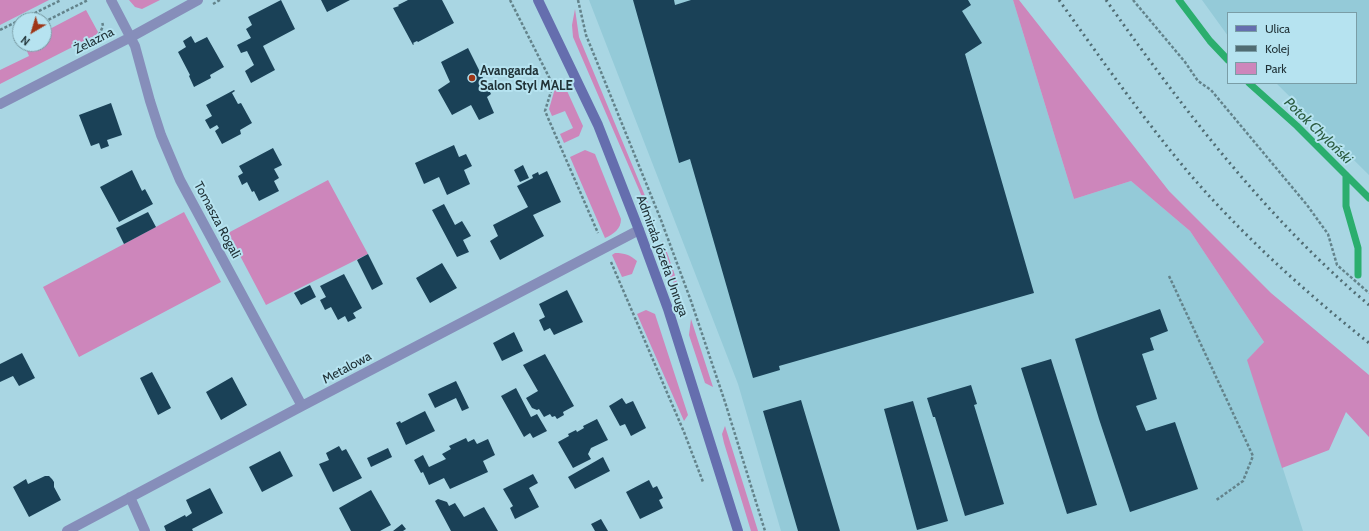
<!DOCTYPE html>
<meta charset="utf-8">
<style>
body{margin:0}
#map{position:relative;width:1369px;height:531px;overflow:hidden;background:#a9d6e3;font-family:Cabin,sans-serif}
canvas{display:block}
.legend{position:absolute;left:1227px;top:12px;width:130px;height:72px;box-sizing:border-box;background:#b6e3f0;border:1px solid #7a9da6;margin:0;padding:5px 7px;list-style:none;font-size:12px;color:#213338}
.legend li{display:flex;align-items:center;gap:8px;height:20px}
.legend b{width:20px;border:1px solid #7a9da6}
.north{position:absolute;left:12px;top:12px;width:40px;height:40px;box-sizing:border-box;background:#b6e3f0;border:1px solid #7a9da6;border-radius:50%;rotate:218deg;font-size:11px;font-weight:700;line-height:16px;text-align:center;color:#213338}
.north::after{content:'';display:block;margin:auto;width:14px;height:18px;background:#9e3617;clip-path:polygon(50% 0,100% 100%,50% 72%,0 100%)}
</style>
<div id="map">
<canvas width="1369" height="531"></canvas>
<ul class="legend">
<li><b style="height:5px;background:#656eae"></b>Ulica</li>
<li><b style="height:5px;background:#506c73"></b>Kolej</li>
<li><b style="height:11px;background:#cd86bb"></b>Park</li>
</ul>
<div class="north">N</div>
</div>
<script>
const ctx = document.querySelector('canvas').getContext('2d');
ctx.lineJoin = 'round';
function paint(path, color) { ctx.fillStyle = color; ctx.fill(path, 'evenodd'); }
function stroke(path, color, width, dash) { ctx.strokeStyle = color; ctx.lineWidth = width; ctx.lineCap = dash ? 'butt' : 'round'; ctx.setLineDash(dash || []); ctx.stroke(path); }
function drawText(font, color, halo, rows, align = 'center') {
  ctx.font = font + ' Cabin,sans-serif'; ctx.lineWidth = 4; ctx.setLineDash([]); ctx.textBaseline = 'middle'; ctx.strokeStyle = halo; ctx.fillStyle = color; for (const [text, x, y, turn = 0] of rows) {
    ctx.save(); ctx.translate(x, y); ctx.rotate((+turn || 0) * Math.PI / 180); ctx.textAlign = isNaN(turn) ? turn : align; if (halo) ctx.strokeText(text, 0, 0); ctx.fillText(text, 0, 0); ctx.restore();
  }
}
paint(new Path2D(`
 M 589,0 L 1013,0 L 1074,199 L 1131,181 L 1190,231 L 1264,342 L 1248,360 L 1303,531 L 781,531 L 738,384 Z
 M 1202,0 L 1369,0 L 1369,175 L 1276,83 L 1356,83 L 1356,13 L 1228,13 L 1228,36 Z`), '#94cad8');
paint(new Path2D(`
 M 0,0 L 49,0 L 0,25 Z
 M 129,0 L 160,0 L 142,9 L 135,7 Z
 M 1013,0 L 1019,0 L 1169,191 L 1271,293 L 1369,375 L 1369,437 L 1346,412 L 1329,450 L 1282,468 L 1247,360 L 1264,342 L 1190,231 L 1131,181 L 1074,199 Z
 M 575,9 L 579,37 L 648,203 L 643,199 L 573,37 L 572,25 Z
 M 86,10 L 98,32 L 96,35 L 0,84 L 0,70 L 29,56 L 24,44 L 44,44 L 44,32 Z
 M 563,82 L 583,126 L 579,136 L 564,143 L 560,134 L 573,128 L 565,111 L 552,116 L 549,109 L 556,85 Z
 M 585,150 L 595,154 L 621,219 C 621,229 614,234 605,238 L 570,157 Z
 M 328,180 L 368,254 L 266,305 L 228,233 Z
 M 184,212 L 221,282 L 79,357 L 43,287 Z
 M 663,241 L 679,287 C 670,284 660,257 661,247 C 661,245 662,243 663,241 Z
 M 615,253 C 625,253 630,255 637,261 L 632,274 L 622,277 L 612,255 Z
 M 646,310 L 655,314 L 688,415 L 684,421 L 637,314 Z
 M 691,319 L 713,387 L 705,383 L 689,335 Z
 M 725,426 L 758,531 L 751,531 L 724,443 L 722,434 Z`), '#cd86bb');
stroke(new Path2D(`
 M 1179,0 L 1210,41 L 1228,60
 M 1249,83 L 1297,126 L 1369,198
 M 1346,175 L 1346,206 L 1358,248 L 1358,275`), '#2bae6e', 7);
paint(new Path2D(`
 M 281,0 L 295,29 L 263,46 L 275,70 L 251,83 L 245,71 L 254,65 L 247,51 L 241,53 L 237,45 L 251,38 L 246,29 L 252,25 L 248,17 Z
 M 321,0 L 350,0 L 327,12 Z
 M 408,0 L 442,0 L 454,23 L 418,42 L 417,41 L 413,43 L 414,44 L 413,45 L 393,8 L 399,6 L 398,5 Z
 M 633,0 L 674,0 L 675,5 L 691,0 L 968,0 L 971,5 L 962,11 L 982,43 L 965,54 L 1034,293 L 779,366 L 780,370 L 753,378 L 690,159 L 679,163 Z
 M 191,36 L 195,43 L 207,37 L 224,67 L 210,75 L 211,78 L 194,87 L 189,76 L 190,75 L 178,52 L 186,47 L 183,41 Z
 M 468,48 L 491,94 L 487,97 L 494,113 L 479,120 L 471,105 L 452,115 L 438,90 L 450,82 L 441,62 Z
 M 234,90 L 235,91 L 232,93 L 238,104 L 241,103 L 252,123 L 240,130 L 241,134 L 222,144 L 215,131 L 219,128 L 217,125 L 210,129 L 205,120 L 212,116 L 206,105 Z
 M 111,103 L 122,135 L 107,140 L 109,146 L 101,149 L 99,143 L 91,146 L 79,115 Z
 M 454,145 L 459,157 L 466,154 L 472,166 L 464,170 L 470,184 L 447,195 L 439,177 L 424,184 L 415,163 Z
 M 273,148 L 282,165 L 274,169 L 279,178 L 274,181 L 279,191 L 259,201 L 254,191 L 252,192 L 247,182 L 242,185 L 238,176 L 243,173 L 239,166 Z
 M 523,165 L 529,178 L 520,182 L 514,170 Z
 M 132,170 L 142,191 L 145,189 L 153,204 L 119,222 L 100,187 Z
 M 547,171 L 561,202 L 533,215 L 544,236 L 500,260 L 490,241 L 498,236 L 493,225 L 528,207 L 517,186 L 533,178 L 532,175 L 538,172 L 539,175 Z
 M 444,204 L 455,225 L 462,221 L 471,236 L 463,240 L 469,252 L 457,257 L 432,210 Z
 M 148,212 L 156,227 L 124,244 L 116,228 Z
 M 368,254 L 383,284 L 372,290 L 357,260 Z
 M 442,263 L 457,288 L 430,303 L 416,278 Z
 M 344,274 L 362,308 L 353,313 L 356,318 L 348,322 L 345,316 L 338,320 L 331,307 L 325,310 L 320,300 L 326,297 L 320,286 Z
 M 310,285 L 316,297 L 301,305 L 294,293 Z
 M 567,290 L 583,322 L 554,335 L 550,328 L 544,331 L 539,320 L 545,317 L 539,304 Z
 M 1160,309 L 1168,331 L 1150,338 L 1154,350 L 1142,354 L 1157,399 L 1136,406 L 1146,431 L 1175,422 L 1198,489 L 1130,512 L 1099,419 L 1075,339 Z
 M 514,332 L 523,351 L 502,361 L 493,343 Z
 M 22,353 L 35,378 L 19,386 L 13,376 L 0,382 L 0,364 Z
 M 545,354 L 574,406 L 563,412 L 564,415 L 557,419 L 555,416 L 552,417 L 550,414 L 544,417 L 539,409 L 537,410 L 532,408 L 526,398 L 538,391 L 523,365 Z
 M 1051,359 L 1097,505 L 1067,514 L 1021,368 Z
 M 152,372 L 171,408 L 158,415 L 140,378 Z
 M 232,377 L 247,405 L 221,420 L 206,392 Z
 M 456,381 L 469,408 L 462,411 L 456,398 L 435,408 L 428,394 Z
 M 971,385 L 977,404 L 974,405 L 1004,504 L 965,516 L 935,417 L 933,417 L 927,398 Z
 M 516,388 L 531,417 L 537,414 L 547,431 L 533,438 L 530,433 L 524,437 L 501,396 Z
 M 622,398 L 626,404 L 633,401 L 646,428 L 631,436 L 625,424 L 620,426 L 609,406 Z
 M 801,400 L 840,531 L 798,531 L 763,411 Z
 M 913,401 L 948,521 L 917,530 L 884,409 Z
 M 425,411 L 435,431 L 406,445 L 396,423 L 400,421 L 401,423 Z
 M 597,419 L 608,440 L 591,448 L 588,454 L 591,459 L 573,468 L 558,442 L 569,436 L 568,434 L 576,430 L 577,432 L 584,428 L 583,426 Z
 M 466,438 L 468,442 L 474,439 L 477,444 L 488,439 L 495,455 L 483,461 L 488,472 L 450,489 L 444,478 L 429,485 L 423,472 L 421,473 L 414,460 L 423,455 L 429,467 L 446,459 L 442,454 L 451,449 L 449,446 Z
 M 339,446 L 342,451 L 346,449 L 362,478 L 333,492 L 319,464 L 329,460 L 326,453 Z
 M 388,448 L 392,457 L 371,467 L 367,458 Z
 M 280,451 L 293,476 L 262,492 L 249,467 Z
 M 603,457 L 610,471 L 575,489 L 568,477 Z
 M 533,474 L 538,483 L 529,488 L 539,507 L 515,519 L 510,508 L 513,506 L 503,489 Z
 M 45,476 L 49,476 L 52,479 L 54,482 L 54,487 L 61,500 L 29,517 L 13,487 L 26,479 L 28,484 Z
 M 649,480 L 653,488 L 657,486 L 663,498 L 659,500 L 663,508 L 640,519 L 626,492 Z
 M 210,488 L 223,513 L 192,529 L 193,531 L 166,531 L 164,526 L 185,515 L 186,517 L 192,513 L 186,500 Z
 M 371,490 L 391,525 L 380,531 L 351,531 L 339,508 Z
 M 438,499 L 447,502 L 449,506 L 455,503 L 464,517 L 484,507 L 498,531 L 451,531 L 435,501 Z
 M 601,519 L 608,531 L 595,531 L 591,524 Z
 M 402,524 L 406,529 L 403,531 L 393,531 Z`), '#1a4157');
stroke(new Path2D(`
 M 510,0 L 553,85 L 545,111 L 598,233
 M 578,0 L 586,35 L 661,220 L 691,301 L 725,402 L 765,531
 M 1133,0 L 1185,62 L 1198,81 L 1211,90 L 1307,205 L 1328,234 L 1337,265 L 1369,293
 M 213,4 L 220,0
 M 21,20 L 61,0
 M 44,22 L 88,0
 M 0,30 L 20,20
 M 99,35 L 103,26 L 102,21
 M 611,262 L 684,432 L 703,482
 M 1169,276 L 1253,456 L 1243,481 L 1215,501`), '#63838b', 2.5, [3, 2]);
stroke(new Path2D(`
 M 111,0 L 135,46 L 150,101 L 161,135 L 180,180 L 302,406
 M 0,104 L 131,37 L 198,0
 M 130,497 L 145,531
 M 67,531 L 302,406 L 639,230`), '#868eba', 10);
stroke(new Path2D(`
 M 538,0 L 598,125 L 639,230 L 668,309 L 738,531`), '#656eae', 10);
stroke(new Path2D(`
 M 1059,0 C 1101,59 1142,117 1188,172 C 1242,235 1304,291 1369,343
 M 1106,0 C 1184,110 1266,218 1369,305`), '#506c73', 3, [2, 4]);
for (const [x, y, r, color] of [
 [472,78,4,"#9e3617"]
]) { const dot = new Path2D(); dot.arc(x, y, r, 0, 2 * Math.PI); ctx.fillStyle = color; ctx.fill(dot); stroke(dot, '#b6e3f0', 1.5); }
drawText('13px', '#213338', '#b6e3f0', [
 ["Żelazna",94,41,-27],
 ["Tomasza Rogali",217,220,62],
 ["Admirała Józefa Unruga",662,256,70],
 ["Metalowa",347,368,-28]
]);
drawText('bold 13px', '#213338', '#b6e3f0', [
 ["Avangarda",480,71],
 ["Salon Styl MALE",480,86]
], 'left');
drawText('italic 14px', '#2b5b3f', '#b6e3f0', [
 ["Potok Chyloński",1318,131,44]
]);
</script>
